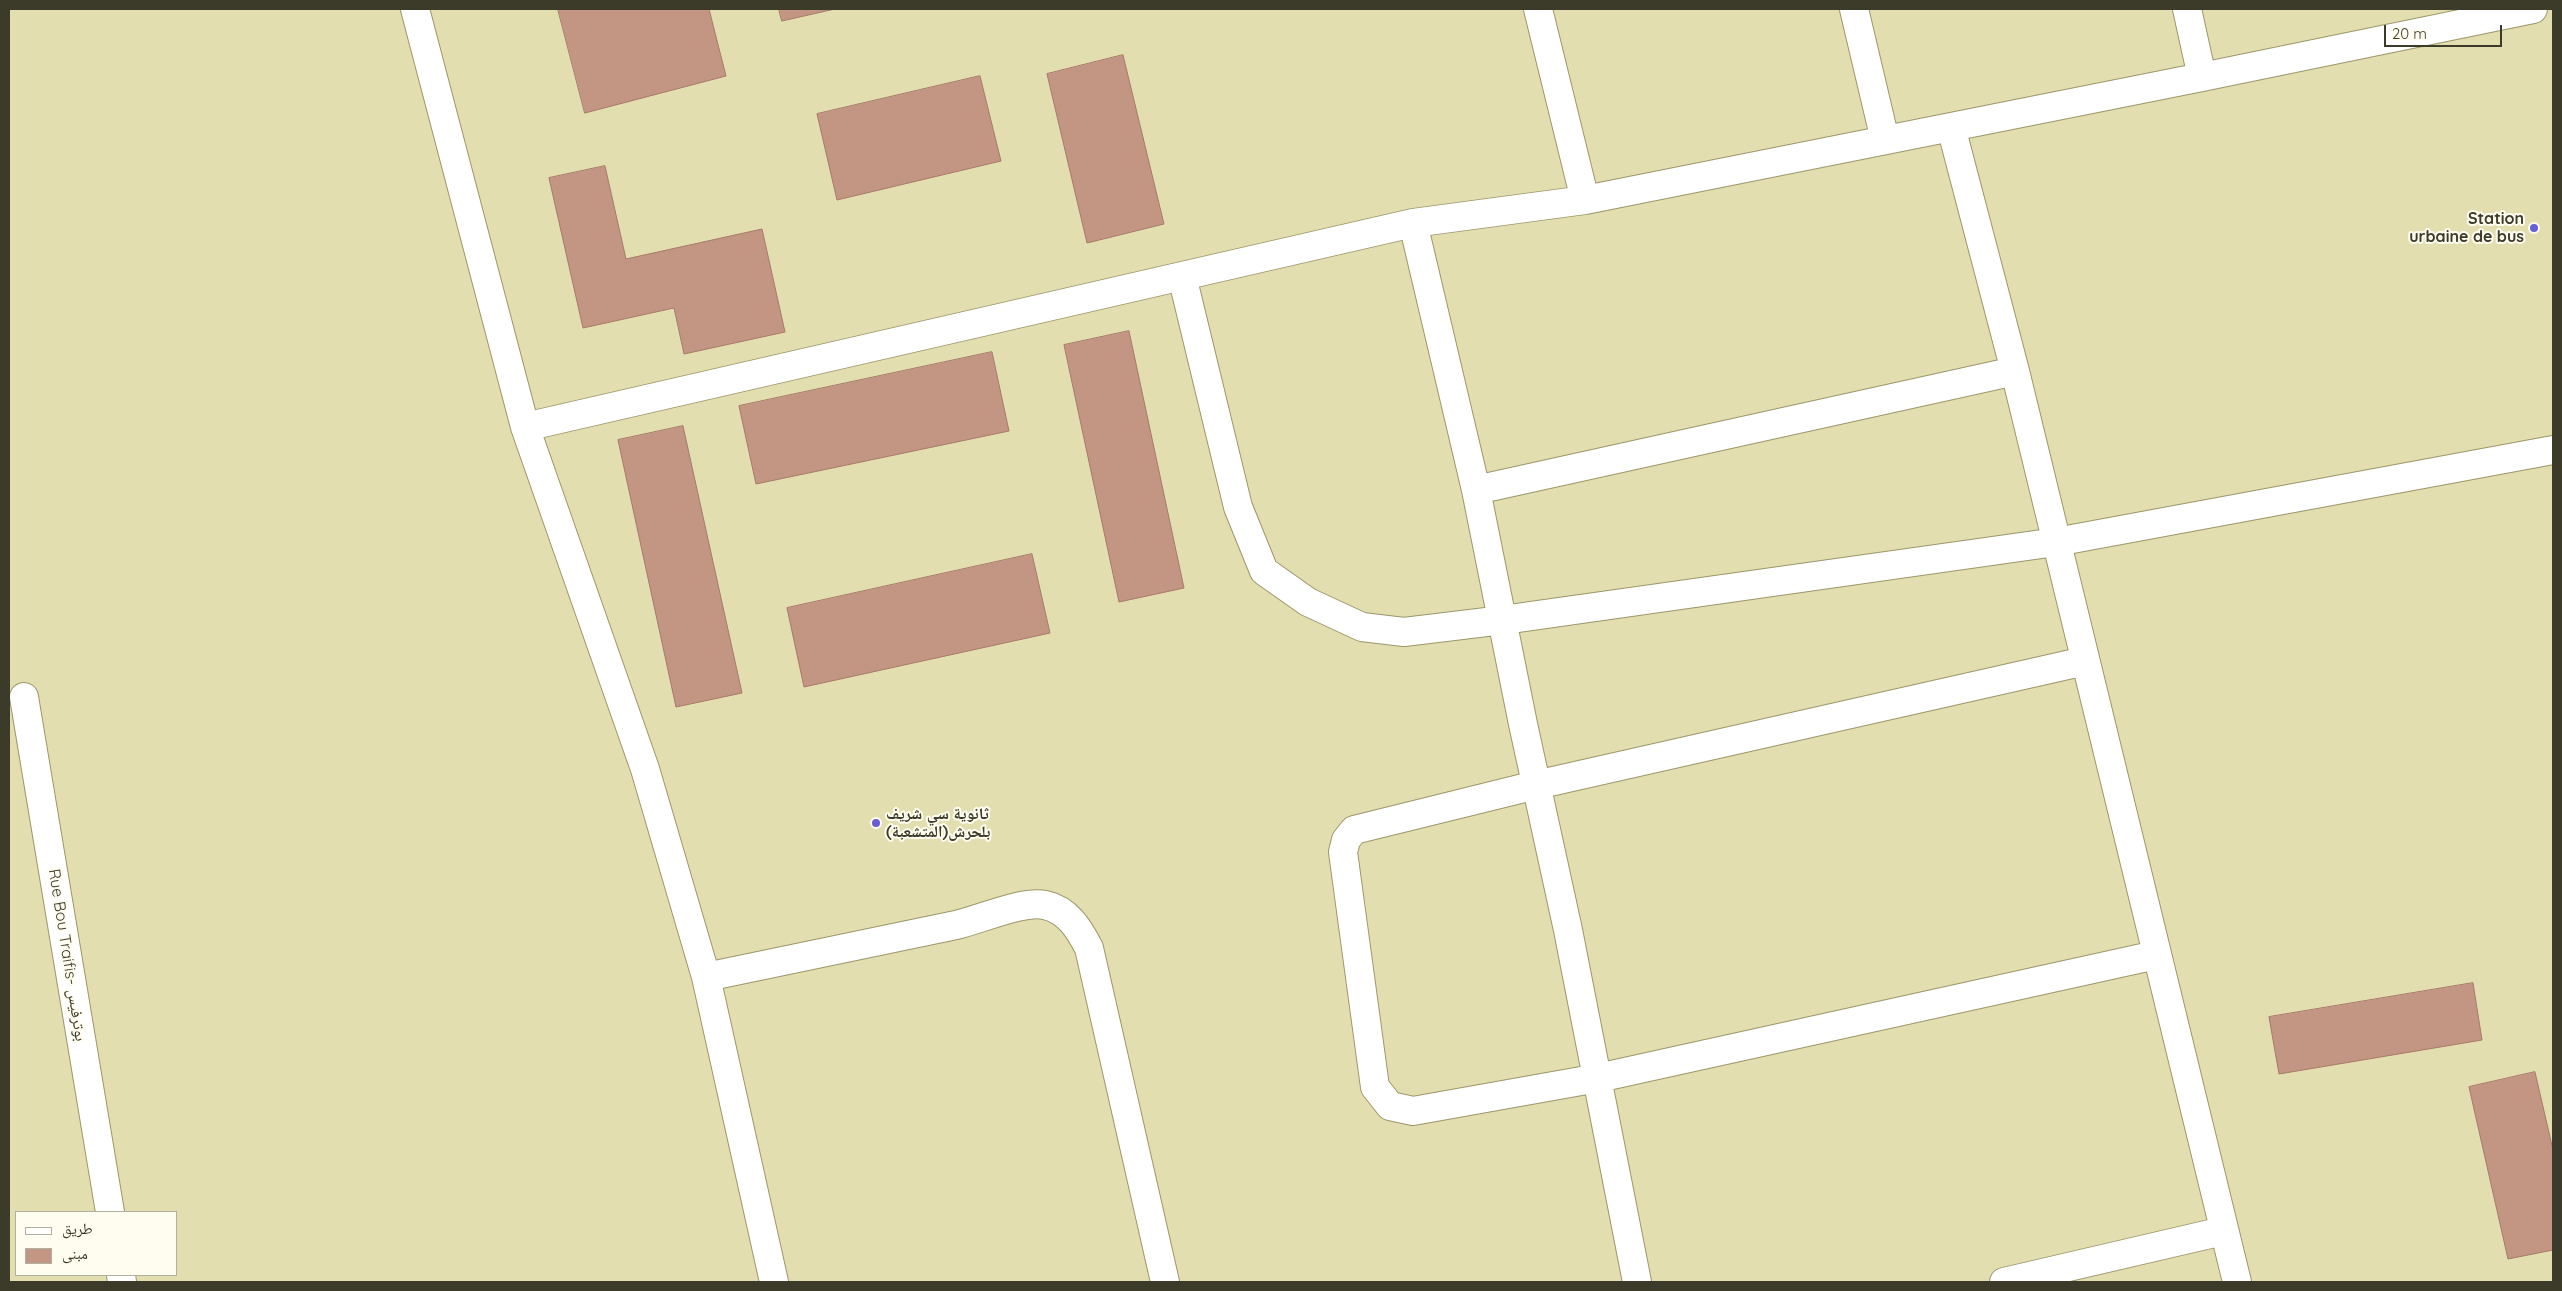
<!DOCTYPE html>
<meta charset="utf-8">
<style>
body{margin:0}
#map{position:relative;width:2562px;height:1291px;overflow:hidden;background:#e3deaf;font-family:Quicksand,"Noto Naskh Arabic",sans-serif}
canvas{display:block}
.frame{position:absolute;inset:0;border:10px solid #3c3a28;pointer-events:none}
.legend{position:absolute;left:15px;top:1211px;width:162px;height:65px;box-sizing:border-box;background:#fffdef;border:1px solid #b1af9f;margin:0;padding:6px 9px;list-style:none;font-size:15px;color:#3c3a28}
.legend li{display:flex;align-items:center;gap:10px;height:25px}
.legend b{width:25px;border:1px solid #b1af9f}
.scale{position:absolute;left:2384px;top:25px;width:118px;height:22px;box-sizing:border-box;border:2px solid #3c3a28;border-top:0;padding-left:6px;font-size:15px;line-height:18px;white-space:nowrap;color:#3c3a28;-webkit-text-stroke:4px #fffdef;paint-order:stroke}
</style>
<div id="map">
<canvas width="2562" height="1291"></canvas>
<div class="frame"></div>
<ul class="legend">
<li><b style="height:6px;background:#fff"></b>طريق</li>
<li><b style="height:14px;background:#c39583"></b>مبنى</li>
</ul>
<div class="scale">20 m</div>
</div>
<script>
const ctx = document.querySelector('canvas').getContext('2d');
ctx.lineJoin = 'round';
function paint(path, color) { ctx.fillStyle = color; ctx.fill(path, 'evenodd'); }
function stroke(path, color, width, dash) { ctx.strokeStyle = color; ctx.lineWidth = width; ctx.lineCap = dash ? 'butt' : 'round'; ctx.setLineDash(dash || []); ctx.stroke(path); }
function drawText(font, color, halo, rows, align = 'center') {
  ctx.font = font + ' Quicksand,"Noto Naskh Arabic",sans-serif'; ctx.lineWidth = 4; ctx.setLineDash([]); ctx.textBaseline = 'middle'; ctx.strokeStyle = halo; ctx.fillStyle = color; for (const [text, x, y, turn = 0] of rows) {
    ctx.save(); ctx.translate(x, y); ctx.rotate((+turn || 0) * Math.PI / 180); ctx.textAlign = isNaN(turn) ? turn : align; if (halo) ctx.strokeText(text, 0, 0); ctx.fillText(text, 0, 0); ctx.restore();
  }
}
const building = new Path2D(`
 M 558,9 L 709,9 L 726,76 L 585,113 Z
 M 779,9 L 835,9 L 782,21 Z
 M 1123,55 L 1164,224 L 1087,243 L 1047,74 Z
 M 980,76 L 1001,161 L 837,200 L 817,114 Z
 M 605,166 L 626,259 L 762,229 L 785,332 L 684,354 L 674,308 L 583,328 L 549,178 Z
 M 1129,331 L 1184,588 L 1119,602 L 1064,345 Z
 M 992,352 L 1009,431 L 756,484 L 739,406 Z
 M 683,426 L 742,693 L 676,707 L 618,440 Z
 M 1032,554 L 1050,633 L 804,687 L 787,608 Z
 M 2473,983 L 2482,1040 L 2279,1074 L 2269,1017 Z
 M 2535,1072 L 2553,1150 L 2553,1250 L 2508,1259 L 2469,1087 Z`);
paint(building, '#c39583');
stroke(building, '#a67a69', 1);
const minor = new Path2D(`
 M 415,9 L 525,427 L 645,769 L 706,977 L 774,1282
 M 1538,9 L 1585,200
 M 1854,9 L 1885,140
 M 2187,9 L 2202,77
 M 1951,127 L 2015,371 L 2237,1282
 M 1413,223 L 1476,490 L 1523,724 L 1568,930 L 1637,1282
 M 1182,276 L 1238,507 L 1264,571 L 1308,602 L 1362,627 L 1404,632 L 1503,620 L 2056,542 L 2553,450
 M 525,427 L 1413,223 L 1585,200 L 2202,77 L 2533,9
 M 1476,490 L 2015,371
 M 2085,661 L 1536,785 L 1354,830 L 1346,840 L 1343,852 L 1375,1087 L 1390,1106 L 1413,1111 L 1598,1078 L 2156,955
 M 24,697 L 110,1212
 M 706,977 C 789,959 873,943 956,925 C 979,920 1023,900 1045,905 C 1068,910 1079,929 1089,948 L 1165,1282
 M 121,1275 L 122,1282
 M 2004,1282 L 2223,1231`);
stroke(minor, '#9c976b', 30);
stroke(minor, '#fff', 28);
for (const [x, y, r, color] of [
 [2534,228,5,"#675ed7"],
 [876,823,5,"#675ed7"]
]) { const dot = new Path2D(); dot.arc(x, y, r, 0, 2 * Math.PI); ctx.fillStyle = color; ctx.fill(dot); stroke(dot, '#fffdef', 2); }
drawText('bold 16px', '#3c3a28', '#fffdef', [
 ["Station",2524,219],
 ["urbaine de bus",2524,237],
 ["ثانوية سي شريف",886,814,"left"],
 ["بلحرش(المتشعبة)",886,832,"left"]
], 'right');
drawText('16px', '#3c3a28', '#fffdef', [
 ["Rue Bou Traifis- بوترفيس",67,955,81]
]);
</script>
